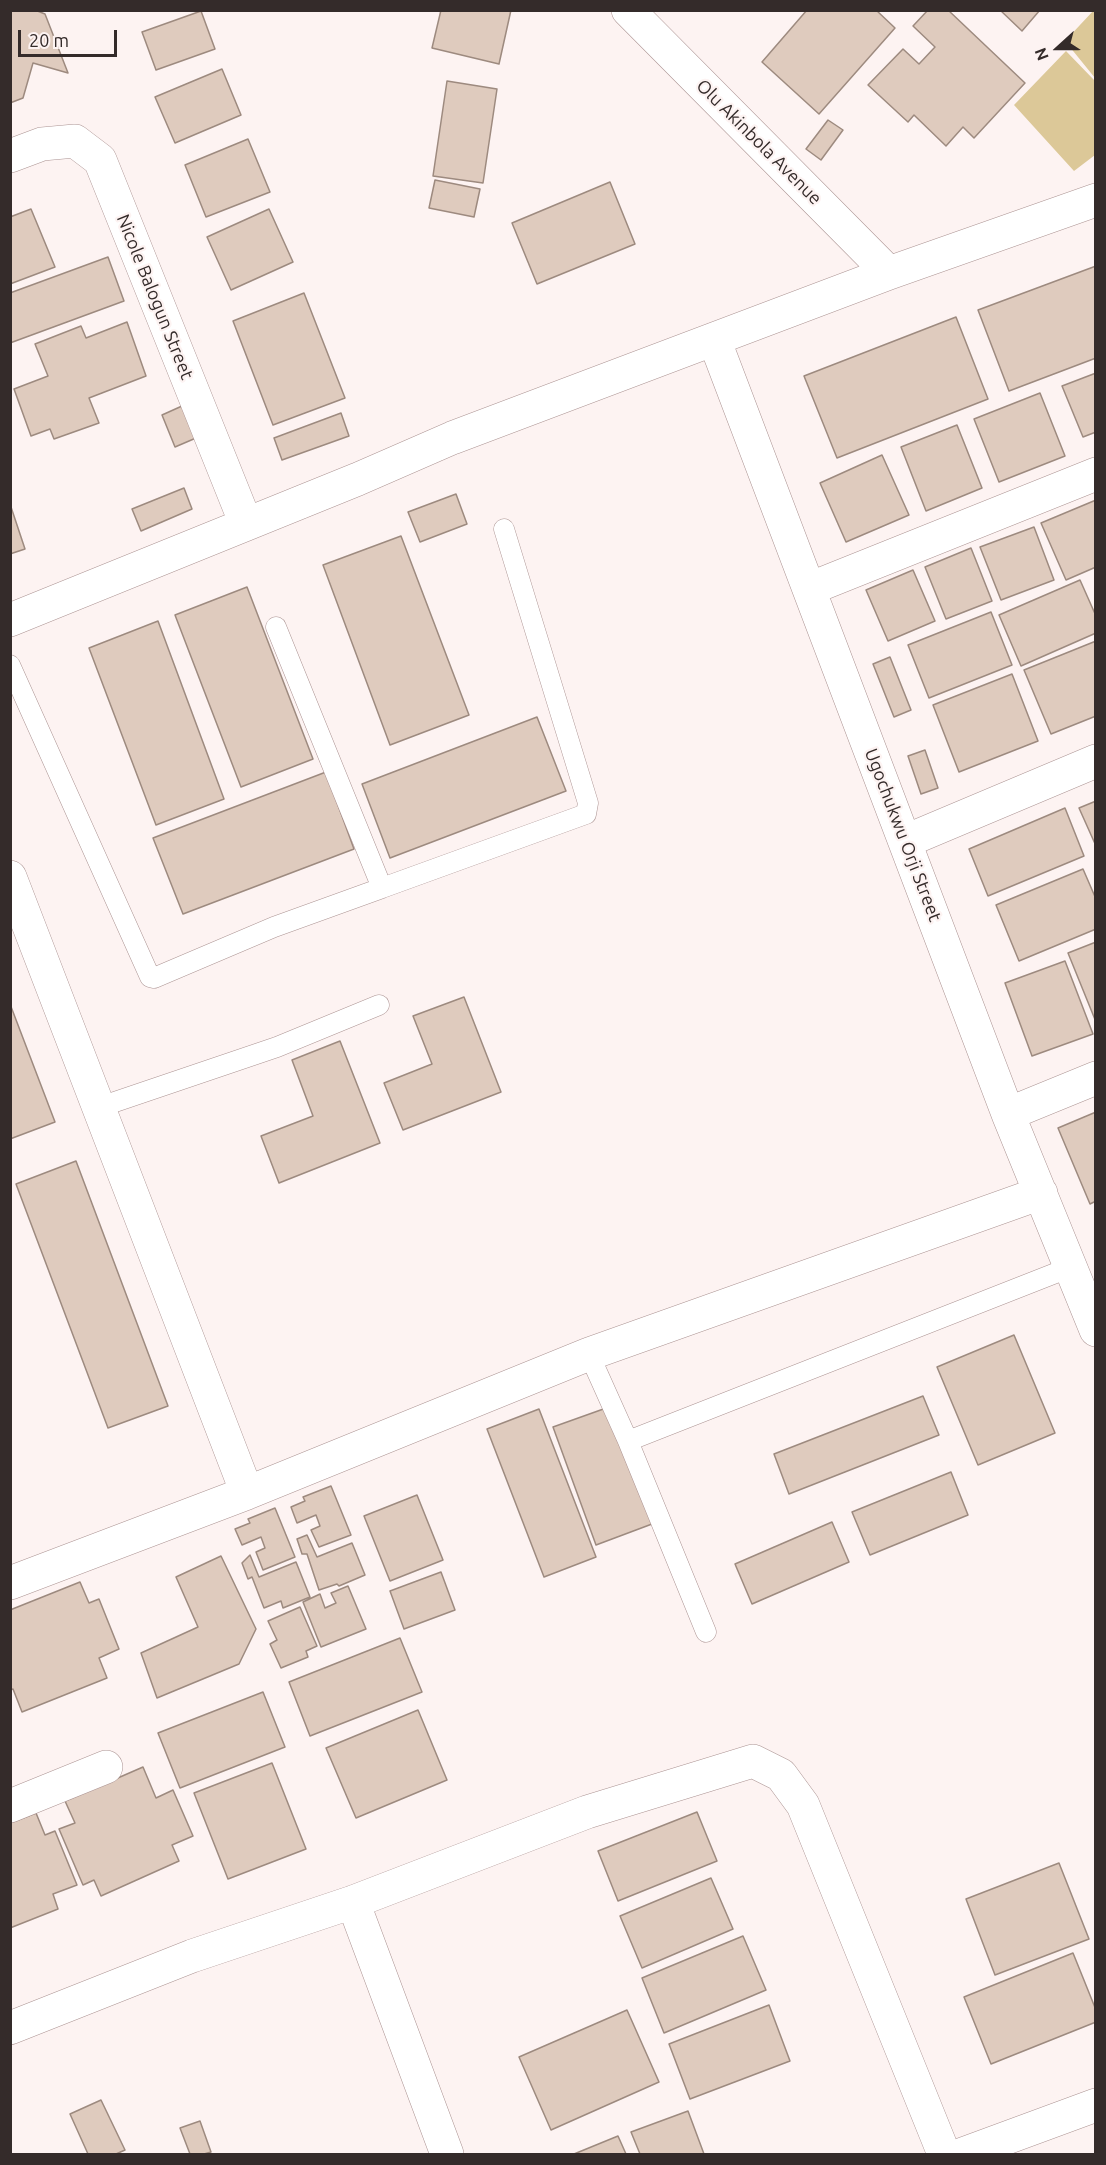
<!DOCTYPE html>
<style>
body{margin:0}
#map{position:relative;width:1106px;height:2165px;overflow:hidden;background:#fdf3f2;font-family:Ubuntu,sans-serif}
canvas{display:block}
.frame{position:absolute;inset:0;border:12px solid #342b2a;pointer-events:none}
.north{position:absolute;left:1028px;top:18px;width:60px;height:60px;-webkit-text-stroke:4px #fdf3f2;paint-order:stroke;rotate:249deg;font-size:16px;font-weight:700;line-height:24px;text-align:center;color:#342b2a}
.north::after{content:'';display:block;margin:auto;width:21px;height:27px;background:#342b2a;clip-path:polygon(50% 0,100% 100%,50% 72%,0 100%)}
.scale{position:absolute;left:18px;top:30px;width:99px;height:27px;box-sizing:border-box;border:3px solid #342b2a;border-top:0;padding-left:8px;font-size:18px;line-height:21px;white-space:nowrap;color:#342b2a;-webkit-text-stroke:4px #fdf3f2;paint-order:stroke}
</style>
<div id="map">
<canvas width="1106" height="2165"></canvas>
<div class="frame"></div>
<div class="north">N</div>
<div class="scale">20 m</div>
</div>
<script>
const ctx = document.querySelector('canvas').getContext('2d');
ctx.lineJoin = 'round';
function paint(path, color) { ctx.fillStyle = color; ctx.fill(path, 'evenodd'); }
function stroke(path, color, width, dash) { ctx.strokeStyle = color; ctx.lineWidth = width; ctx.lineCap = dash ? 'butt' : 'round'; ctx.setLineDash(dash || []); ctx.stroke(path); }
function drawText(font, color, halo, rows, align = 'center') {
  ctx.font = font + ' Ubuntu,sans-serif'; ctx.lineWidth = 4.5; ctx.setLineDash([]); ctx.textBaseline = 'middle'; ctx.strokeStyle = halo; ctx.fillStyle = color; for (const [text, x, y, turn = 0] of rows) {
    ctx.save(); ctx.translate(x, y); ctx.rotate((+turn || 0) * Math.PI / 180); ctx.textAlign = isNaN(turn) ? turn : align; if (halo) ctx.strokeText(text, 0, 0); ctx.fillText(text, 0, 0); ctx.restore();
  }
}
paint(new Path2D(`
 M 1094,10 L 1096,11 L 1095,78 L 1065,41 Z
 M 1066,51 L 1095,81 L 1095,155 L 1074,171 L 1014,105 Z`), '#dcc898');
const building = new Path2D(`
 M 10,10 L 35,10 L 45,14 L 68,73 L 33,63 L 23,98 L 10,103 Z
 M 441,10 L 511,10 L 499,64 L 432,48 Z
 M 807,10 L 876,10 L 895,28 L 819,114 L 762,62 Z
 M 928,10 L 948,10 L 1025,83 L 974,138 L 963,127 L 946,146 L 914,115 L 908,122 L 868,85 L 903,49 L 919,64 L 935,47 L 913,26 Z
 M 1000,10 L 1040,10 L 1022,31 Z
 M 201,11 L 215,49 L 156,70 L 142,32 Z
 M 222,69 L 241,115 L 175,143 L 155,97 Z
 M 447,81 L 497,89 L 483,183 L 433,176 Z
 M 828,120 L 843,130 L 821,160 L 806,149 Z
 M 248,139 L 270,192 L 206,217 L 185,165 Z
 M 435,180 L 480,189 L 474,217 L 429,208 Z
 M 610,182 L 635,244 L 537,284 L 512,223 Z
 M 31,209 L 55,267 L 10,284 L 10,217 Z
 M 269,209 L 293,262 L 231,290 L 207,237 Z
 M 108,257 L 124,301 L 10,343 L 10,293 Z
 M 1096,266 L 1096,358 L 1009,391 L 978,310 Z
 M 304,293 L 345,398 L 273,425 L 233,321 Z
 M 956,317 L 988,399 L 837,458 L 804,376 Z
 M 127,322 L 146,376 L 89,398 L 99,423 L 54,439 L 50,429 L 31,436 L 14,389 L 48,376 L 35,344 L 81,326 L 86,338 Z
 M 1096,373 L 1096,432 L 1083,437 L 1062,386 Z
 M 1040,393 L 1065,456 L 999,482 L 974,419 Z
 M 182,406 L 196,438 L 175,447 L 162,415 Z
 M 341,413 L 349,436 L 282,460 L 274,438 Z
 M 957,425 L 982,488 L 926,511 L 901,447 Z
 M 882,455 L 909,515 L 846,542 L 820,483 Z
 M 184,488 L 192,509 L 141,531 L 132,509 Z
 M 456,494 L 467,524 L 420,542 L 408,512 Z
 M 1096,500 L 1096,567 L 1066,580 L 1041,523 Z
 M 10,504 L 25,549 L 10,554 Z
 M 1034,527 L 1054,580 L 1001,600 L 980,547 Z
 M 401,536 L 469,715 L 390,745 L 323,565 Z
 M 971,548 L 992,601 L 946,619 L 925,567 Z
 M 913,570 L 935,621 L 888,641 L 866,590 Z
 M 1080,580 L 1096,616 L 1096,633 L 1021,666 L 999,615 Z
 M 247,587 L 313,759 L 241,787 L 175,615 Z
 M 991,612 L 1012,665 L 929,698 L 908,645 Z
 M 158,621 L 224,799 L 156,825 L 89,648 Z
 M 1096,641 L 1096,716 L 1051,734 L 1024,670 Z
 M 890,657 L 911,710 L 894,717 L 873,664 Z
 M 1012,674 L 1038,741 L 959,772 L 933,705 Z
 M 537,717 L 566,791 L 390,858 L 362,784 Z
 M 925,750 L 938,788 L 921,794 L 908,756 Z
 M 326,772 L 354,849 L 183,914 L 153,838 Z
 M 1096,801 L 1096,846 L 1079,808 Z
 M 1065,808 L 1084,856 L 988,896 L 969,849 Z
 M 1083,869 L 1096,899 L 1096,929 L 1019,961 L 996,905 Z
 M 1096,942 L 1096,1022 L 1068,953 Z
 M 1065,961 L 1093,1034 L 1032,1056 L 1005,983 Z
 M 464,997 L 501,1092 L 403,1130 L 384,1083 L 432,1064 L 413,1016 Z
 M 10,1004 L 55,1122 L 10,1139 Z
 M 340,1041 L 380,1143 L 279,1183 L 261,1136 L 313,1116 L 292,1060 Z
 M 1096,1112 L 1096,1201 L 1090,1204 L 1058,1128 Z
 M 76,1161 L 168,1406 L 108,1428 L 16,1184 Z
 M 1014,1335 L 1055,1433 L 978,1465 L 937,1367 Z
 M 923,1396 L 939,1435 L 789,1494 L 774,1454 Z
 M 609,1407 L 652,1524 L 596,1545 L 553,1427 Z
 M 539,1409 L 596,1557 L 544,1577 L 487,1429 Z
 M 951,1472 L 968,1515 L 870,1555 L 852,1512 Z
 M 331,1486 L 351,1535 L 319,1547 L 311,1530 L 320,1526 L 316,1515 L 297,1523 L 291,1507 L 305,1501 L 303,1497 Z
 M 417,1495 L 443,1560 L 390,1581 L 364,1516 Z
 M 275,1508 L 295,1557 L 263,1570 L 256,1552 L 265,1548 L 261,1537 L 242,1545 L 235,1529 L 250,1523 L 248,1519 Z
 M 832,1522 L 849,1562 L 752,1604 L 735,1564 Z
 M 307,1535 L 317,1557 L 352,1543 L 365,1575 L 339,1586 L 337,1584 L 319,1590 L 307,1554 L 302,1554 L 297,1539 Z
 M 250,1555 L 259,1577 L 296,1562 L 310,1597 L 283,1608 L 281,1601 L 264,1608 L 252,1577 L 248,1579 L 242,1563 Z
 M 221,1556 L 256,1629 L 239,1664 L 157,1698 L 141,1653 L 198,1627 L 176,1577 Z
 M 441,1572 L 455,1610 L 404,1629 L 390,1591 Z
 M 80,1582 L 89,1603 L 99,1599 L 119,1649 L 99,1658 L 107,1678 L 22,1712 L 13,1689 L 10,1690 L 10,1610 Z
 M 348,1586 L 366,1629 L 321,1647 L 303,1602 L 320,1594 L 325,1608 L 336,1603 L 331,1593 Z
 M 300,1607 L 317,1646 L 306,1651 L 308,1657 L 281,1668 L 270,1644 L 277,1640 L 268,1621 Z
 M 400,1638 L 422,1692 L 310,1736 L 289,1682 Z
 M 263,1692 L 285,1747 L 180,1788 L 158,1733 Z
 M 418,1710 L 447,1780 L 356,1818 L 326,1748 Z
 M 272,1763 L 306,1849 L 228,1879 L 194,1793 Z
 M 143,1767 L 156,1798 L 173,1790 L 193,1836 L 172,1845 L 179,1861 L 101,1896 L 94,1880 L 83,1885 L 59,1829 L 75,1823 L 65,1801 Z
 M 697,1812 L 717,1861 L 618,1901 L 598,1851 Z
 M 36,1813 L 45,1835 L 55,1831 L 77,1885 L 53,1894 L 58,1909 L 10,1928 L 10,1823 Z
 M 1059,1863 L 1089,1939 L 995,1975 L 966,1899 Z
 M 711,1878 L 733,1929 L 642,1968 L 620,1916 Z
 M 743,1936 L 766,1990 L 664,2033 L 642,1978 Z
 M 1073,1953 L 1096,2010 L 1096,2022 L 991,2064 L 964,1997 Z
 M 769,2005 L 790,2061 L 690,2099 L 669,2044 Z
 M 627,2010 L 659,2082 L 551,2130 L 519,2057 Z
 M 101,2100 L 125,2150 L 116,2154 L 88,2154 L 70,2114 Z
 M 688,2111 L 704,2154 L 640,2154 L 631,2132 Z
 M 200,2121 L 211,2152 L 204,2154 L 190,2154 L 180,2128 Z
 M 618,2136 L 626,2154 L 574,2154 Z`);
paint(building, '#dfcbbe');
stroke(building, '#9d8a7f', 1.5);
const lane = new Path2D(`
 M 10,665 L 150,977 L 154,978 L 274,927 L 382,888 L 276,627
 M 382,888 L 586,814 L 588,803 L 504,529
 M 100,1107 L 277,1047 L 379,1005
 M 589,1354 L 628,1441 L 706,1632
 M 628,1441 L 1071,1267`);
const street = new Path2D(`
 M 628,10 L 889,273
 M 10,156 L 42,144 L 75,141 L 100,160 L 246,524
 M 714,339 L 1008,1114 L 1096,1330
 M 809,589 L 1096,474
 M 10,620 L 358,479 L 452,438 L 889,273 L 1096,200
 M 906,841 L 1096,761
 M 10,877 L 247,1493
 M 1008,1114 L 1096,1078
 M 10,1583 L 247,1493 L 589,1354 L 1041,1193
 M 10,1806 L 106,1767
 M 353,1902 L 447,2154
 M 10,2028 L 192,1956 L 353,1902 L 587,1812 L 753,1761 L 781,1775 L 803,1805 L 944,2154
 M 963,2154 L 1096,2105`);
stroke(lane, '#ac9493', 21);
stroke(street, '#ac9493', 34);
stroke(lane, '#fff', 20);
stroke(street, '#fff', 33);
drawText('18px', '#342b2a', '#fdf3f2', [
 ["Olu Akinbola Avenue",759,142,45],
 ["Nicole Balogun Street",155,297,68],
 ["Ugochukwu Orji Street",903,835,69]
]);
</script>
